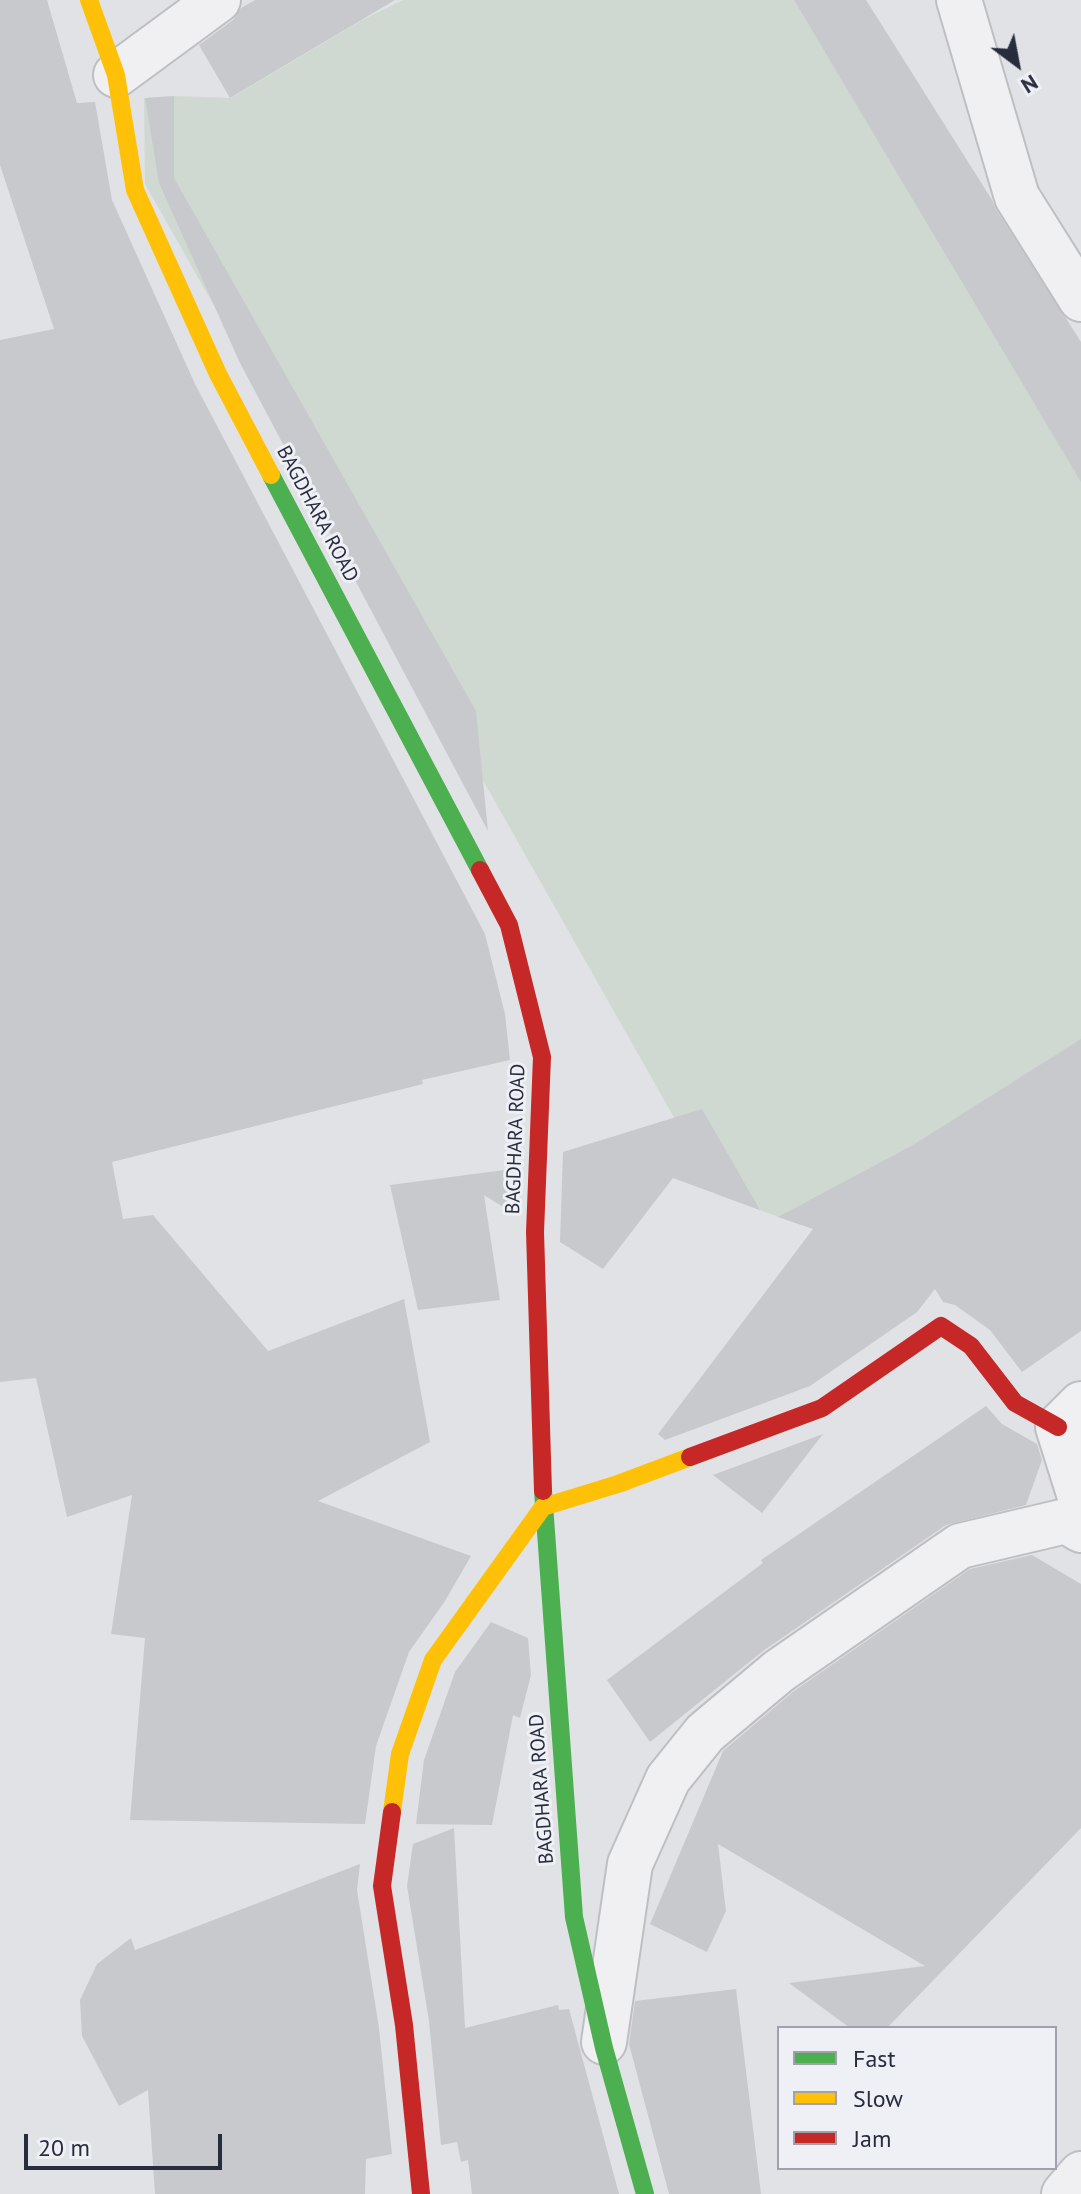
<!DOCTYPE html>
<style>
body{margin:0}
#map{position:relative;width:1081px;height:2194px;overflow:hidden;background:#e1e2e5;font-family:"PT Sans",sans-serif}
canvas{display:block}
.legend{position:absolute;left:777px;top:2026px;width:280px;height:144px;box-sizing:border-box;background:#eef0f5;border:2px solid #9fa2ac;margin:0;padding:10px 14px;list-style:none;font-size:24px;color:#282d3e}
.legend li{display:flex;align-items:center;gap:16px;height:40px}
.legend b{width:40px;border:2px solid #9fa2ac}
.north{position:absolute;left:977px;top:24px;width:80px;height:80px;-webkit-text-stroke:6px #eef0f5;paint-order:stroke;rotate:148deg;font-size:22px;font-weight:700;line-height:32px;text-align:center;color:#282d3e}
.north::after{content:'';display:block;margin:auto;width:28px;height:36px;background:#282d3e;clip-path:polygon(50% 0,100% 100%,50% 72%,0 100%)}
.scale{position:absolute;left:24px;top:2134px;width:198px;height:36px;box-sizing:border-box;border:4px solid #282d3e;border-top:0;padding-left:10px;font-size:24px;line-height:28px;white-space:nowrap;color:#282d3e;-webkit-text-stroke:6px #eef0f5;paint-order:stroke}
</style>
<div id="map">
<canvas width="1081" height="2194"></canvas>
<ul class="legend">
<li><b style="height:10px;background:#4caf50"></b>Fast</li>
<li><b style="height:10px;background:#ffc107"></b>Slow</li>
<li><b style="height:10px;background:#c62828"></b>Jam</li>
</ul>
<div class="north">N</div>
<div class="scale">20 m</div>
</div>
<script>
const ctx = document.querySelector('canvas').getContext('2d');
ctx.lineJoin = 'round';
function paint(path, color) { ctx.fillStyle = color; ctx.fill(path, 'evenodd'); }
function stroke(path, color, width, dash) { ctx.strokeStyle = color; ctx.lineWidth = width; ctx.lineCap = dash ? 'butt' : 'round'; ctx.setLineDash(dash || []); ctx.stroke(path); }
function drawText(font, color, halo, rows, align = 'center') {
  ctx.font = font + ' "PT Sans",sans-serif'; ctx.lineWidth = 6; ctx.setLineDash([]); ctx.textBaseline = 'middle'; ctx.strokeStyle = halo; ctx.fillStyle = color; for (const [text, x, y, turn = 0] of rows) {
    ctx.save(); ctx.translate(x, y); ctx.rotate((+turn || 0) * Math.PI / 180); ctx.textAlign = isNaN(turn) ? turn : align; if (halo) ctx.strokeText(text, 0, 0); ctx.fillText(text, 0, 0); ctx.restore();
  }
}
paint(new Path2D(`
 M 403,0 L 866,0 L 1081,342 L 1081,1150 L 815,1198 L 801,1225 L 718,1195 L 145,184 L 144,98 L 175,96 L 231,98 L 364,19 Z`), '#d0d9d1');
paint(new Path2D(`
 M 0,0 L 47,0 L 77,103 L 95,102 L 112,200 L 195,384 L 485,934 L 505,1014 L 510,1060 L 422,1080 L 423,1084 L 112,1162 L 123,1219 L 153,1215 L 268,1351 L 404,1299 L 430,1442 L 318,1501 L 471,1556 L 445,1601 L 409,1652 L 376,1746 L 365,1824 L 130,1820 L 145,1638 L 111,1634 L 132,1495 L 67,1517 L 36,1378 L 0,1382 L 0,340 L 54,329 L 0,165 Z
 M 255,0 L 395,0 L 230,98 L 199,45 L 233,20 L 241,8 Z
 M 794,0 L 866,0 L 992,200 L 996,210 L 1081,342 L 1081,482 Z
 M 174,96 L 174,178 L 476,711 L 488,831 L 240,363 L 159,183 L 145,98 Z
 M 1081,1039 L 1081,1331 L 1022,1372 L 990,1330 L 955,1305 L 943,1302 L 935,1289 L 917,1312 L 810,1386 L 665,1440 L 658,1434 L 813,1229 L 778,1217 L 913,1145 Z
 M 702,1109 L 760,1210 L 673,1178 L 603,1269 L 560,1242 L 563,1152 Z
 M 512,1169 L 511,1212 L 484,1195 L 500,1300 L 418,1310 L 390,1185 Z
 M 986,1406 L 1002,1424 L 1037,1444 L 1042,1460 L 1026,1505 L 946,1525 L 763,1651 L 650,1742 L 607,1680 L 763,1563 L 761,1560 Z
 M 823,1434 L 762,1513 L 713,1475 Z
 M 1032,1555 L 1081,1584 L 1081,1828 L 887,2028 L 850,2028 L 789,1983 L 925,1966 L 718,1844 L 726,1911 L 707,1952 L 650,1924 L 723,1751 L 794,1691 L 970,1569 Z
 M 491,1622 L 528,1638 L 531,1675 L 520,1718 L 513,1715 L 492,1825 L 416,1824 L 424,1760 L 455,1672 Z
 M 454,1828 L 465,2028 L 558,2005 L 559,2010 L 569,2009 L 619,2194 L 472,2194 L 468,2160 L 461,2162 L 457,2142 L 441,2145 L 429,2021 L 407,1886 L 413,1844 Z
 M 360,1864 L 357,1890 L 379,2028 L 392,2154 L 366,2159 L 365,2194 L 155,2194 L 148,2090 L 119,2106 L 82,2036 L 80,2000 L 97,1964 L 131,1938 L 135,1950 Z
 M 736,1989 L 761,2194 L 669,2194 L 629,2044 L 635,2001 Z`), '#c8c9cd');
const street = new Path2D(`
 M 959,0 L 1017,197 L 1081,299
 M 116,75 L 218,0
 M 1081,1404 L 1058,1427 L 1081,1500
 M 604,2042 L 630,1864 L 668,1779 L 705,1733 L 779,1671 L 960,1546 L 1066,1521 L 1081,1530
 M 1064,2194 L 1081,2174`);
stroke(street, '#bebfc2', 48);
stroke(street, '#f0f0f2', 44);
stroke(new Path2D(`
 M 271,475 L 480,870
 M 543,1491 L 574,1917 L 604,2048 L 645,2194`), '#4caf50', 18);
stroke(new Path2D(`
 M 89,0 L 116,75 L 135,190 L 218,374 L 271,475
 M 392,1812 L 400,1754 L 433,1660 L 543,1507 L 618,1484 L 690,1457`), '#ffc107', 18);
stroke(new Path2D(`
 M 480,870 L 509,925 L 542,1057 L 535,1232 L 543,1491
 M 690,1457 L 822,1408 L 941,1326 L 971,1346 L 1015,1403 L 1058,1427
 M 392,1812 L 382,1886 L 404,2025 L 421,2194`), '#c62828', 18);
drawText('20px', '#282d3e', '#eef0f5', [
 ["BAGDHARA ROAD",317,514,62],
 ["BAGDHARA ROAD",516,1139,-88],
 ["BAGDHARA ROAD",542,1789,-94]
]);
</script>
